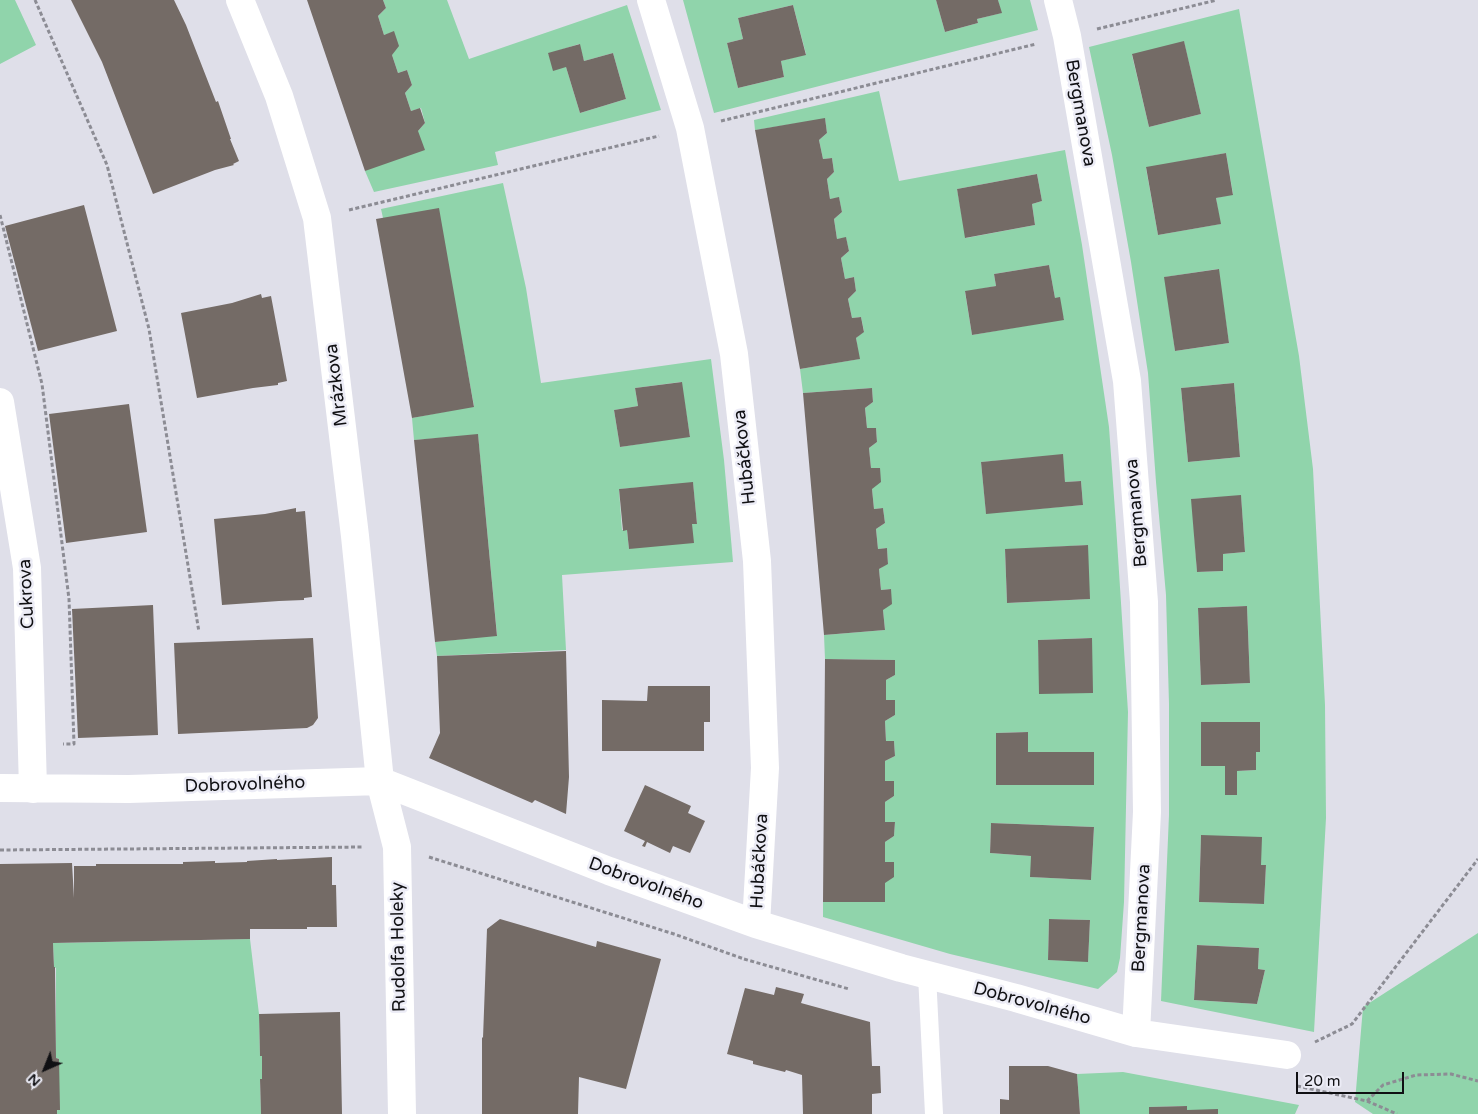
<!DOCTYPE html>
<meta charset="utf-8">
<style>
body{margin:0}
#map{position:relative;width:1478px;height:1114px;overflow:hidden;background:#dfdfe9;font-family:"Varela Round",sans-serif}
canvas{display:block}
.north{position:absolute;left:20px;top:1044px;width:50px;height:50px;-webkit-text-stroke:4px #ececf6;paint-order:stroke;rotate:224deg;font-size:14px;font-weight:700;line-height:20px;text-align:center;color:#101013}
.north::after{content:'';display:block;margin:auto;width:18px;height:22px;background:#101013;clip-path:polygon(50% 0,100% 100%,50% 72%,0 100%)}
.scale{position:absolute;left:1296px;top:1072px;width:108px;height:22px;box-sizing:border-box;border:2px solid #101013;border-top:0;padding-left:6px;font-size:15px;line-height:18px;white-space:nowrap;color:#101013;-webkit-text-stroke:4px #ececf6;paint-order:stroke}
</style>
<div id="map">
<canvas width="1478" height="1114"></canvas>
<div class="north">N</div>
<div class="scale">20 m</div>
</div>
<script>
const ctx = document.querySelector('canvas').getContext('2d');
ctx.lineJoin = 'round';
function paint(path, color) { ctx.fillStyle = color; ctx.fill(path, 'evenodd'); }
function stroke(path, color, width, dash) { ctx.strokeStyle = color; ctx.lineWidth = width; ctx.lineCap = dash ? 'butt' : 'round'; ctx.setLineDash(dash || []); ctx.stroke(path); }
function drawText(font, color, halo, rows, align = 'center') {
  ctx.font = font + ' "Varela Round",sans-serif'; ctx.lineWidth = 5; ctx.setLineDash([]); ctx.textBaseline = 'middle'; ctx.strokeStyle = halo; ctx.fillStyle = color; for (const [text, x, y, turn = 0] of rows) {
    ctx.save(); ctx.translate(x, y); ctx.rotate((+turn || 0) * Math.PI / 180); ctx.textAlign = isNaN(turn) ? turn : align; if (halo) ctx.strokeText(text, 0, 0); ctx.fillText(text, 0, 0); ctx.restore();
  }
}
paint(new Path2D(`
 M 0,0 L 15,0 L 36,45 L 0,64 Z
 M 383,0 L 447,0 L 469,59 L 627,5 L 661,110 L 495,152 L 498,165 L 374,192 L 365,171 L 418,131 L 425,123 L 421,108 L 411,111 L 405,93 L 412,85 L 407,70 L 398,73 L 392,55 L 394,32 L 384,35 L 378,16 L 386,8 ZM 579,44 L 584,61 L 613,53 L 626,99 L 580,113 L 566,67 L 548,54 Z
 M 683,0 L 936,0 L 945,32 L 978,23 L 977,19 L 1001,13 L 998,0 L 1030,0 L 1038,30 L 714,113 ZM 793,5 L 806,54 L 781,61 L 784,77 L 738,88 L 727,43 L 743,39 L 738,18 Z
 M 1239,9 L 1299,356 L 1313,469 L 1325,705 L 1326,818 L 1314,1032 L 1161,1001 L 1169,815 L 1169,704 L 1166,595 L 1156,482 L 1148,373 L 1131,262 L 1112,155 L 1089,47 ZM 1184,42 L 1201,114 L 1149,127 L 1132,55 ZM 1226,153 L 1233,194 L 1216,198 L 1220,224 L 1158,235 L 1146,168 ZM 1218,269 L 1229,343 L 1175,351 L 1165,277 ZM 1234,383 L 1240,457 L 1188,462 L 1181,388 ZM 1241,496 L 1245,552 L 1223,554 L 1223,571 L 1197,572 L 1192,499 ZM 1247,606 L 1250,683 L 1201,685 L 1198,608 ZM 1201,722 L 1260,722 L 1260,751 L 1256,752 L 1256,770 L 1237,771 L 1237,795 L 1225,795 L 1225,766 ZM 1201,835 L 1261,865 L 1266,865 L 1264,904 L 1199,902 ZM 1197,945 L 1259,948 L 1258,969 L 1265,970 L 1257,1004 L 1194,1000 Z
 M 879,91 L 899,181 L 1065,150 L 1082,245 L 1109,427 L 1116,525 L 1128,712 L 1124,902 L 1120,958 L 1117,972 L 1098,989 L 950,954 L 823,917 L 823,902 L 885,902 L 885,842 L 894,836 L 895,822 L 885,822 L 885,802 L 894,796 L 894,781 L 885,781 L 885,761 L 895,756 L 894,741 L 886,741 L 885,721 L 895,715 L 895,700 L 886,700 L 886,680 L 895,675 L 895,660 L 825,659 L 824,635 L 885,630 L 883,610 L 891,589 L 881,590 L 879,569 L 888,563 L 887,548 L 878,549 L 876,529 L 885,523 L 883,508 L 874,509 L 872,489 L 880,468 L 871,468 L 869,448 L 877,442 L 876,428 L 867,428 L 865,408 L 873,402 L 872,388 L 803,393 L 800,369 L 859,359 L 856,338 L 864,331 L 861,317 L 852,318 L 848,299 L 856,291 L 854,277 L 845,279 L 841,258 L 849,251 L 846,238 L 837,239 L 834,219 L 842,212 L 839,198 L 830,199 L 827,179 L 834,172 L 832,158 L 823,159 L 819,140 L 827,133 L 825,119 L 755,130 L 754,120 ZM 1037,174 L 1042,201 L 1032,204 L 1035,225 L 966,238 L 957,189 ZM 1049,265 L 1055,298 L 1064,319 L 972,335 L 965,292 L 996,286 L 994,274 ZM 1062,455 L 1065,482 L 1081,481 L 1083,505 L 986,513 L 981,462 ZM 1087,545 L 1089,599 L 1007,603 L 1005,550 ZM 1091,638 L 1040,694 L 1038,640 ZM 1028,732 L 1028,752 L 1094,752 L 1094,785 L 996,785 L 996,733 ZM 991,823 L 1094,827 L 1091,880 L 1031,877 L 1031,856 L 990,853 ZM 1049,919 L 1090,920 L 1088,961 L 1048,960 Z
 M 503,183 L 526,288 L 541,383 L 711,359 L 724,460 L 733,562 L 562,575 L 566,650 L 437,656 L 435,642 L 497,635 L 478,435 L 414,440 L 412,418 L 474,406 L 462,341 L 383,218 L 381,209 ZM 681,382 L 690,436 L 620,447 L 614,410 L 638,406 L 635,388 ZM 693,483 L 697,524 L 692,524 L 629,549 L 627,530 L 622,530 L 619,489 Z
 M 1478,933 L 1478,1114 L 1373,1114 L 1355,1102 L 1363,1007 Z
 M 250,939 L 259,1014 L 260,1056 L 262,1056 L 262,1079 L 260,1079 L 261,1114 L 57,1114 L 59,1059 L 56,1058 L 56,968 L 54,967 L 53,943 Z
 M 1123,1072 L 1299,1105 L 1295,1114 L 1218,1114 L 1187,1110 L 1187,1106 L 1149,1107 L 1149,1114 L 1080,1114 L 1077,1074 Z`), '#90d4ab');
paint(new Path2D(`
 M 71,0 L 174,0 L 186,25 L 216,102 L 218,101 L 231,139 L 230,139 L 239,161 L 233,164 L 234,165 L 215,170 L 153,194 L 102,62 Z
 M 307,0 L 383,0 L 386,8 L 378,16 L 384,35 L 394,31 L 399,46 L 392,55 L 398,73 L 407,70 L 412,85 L 405,93 L 411,111 L 420,108 L 425,123 L 418,131 L 425,150 L 365,171 Z
 M 936,0 L 998,0 L 1002,13 L 977,19 L 978,23 L 945,32 Z
 M 793,5 L 806,55 L 781,61 L 784,77 L 738,88 L 727,43 L 743,39 L 738,18 Z
 M 1184,41 L 1201,114 L 1149,127 L 1132,54 Z
 M 580,44 L 584,61 L 613,53 L 626,99 L 580,113 L 566,67 L 553,71 L 548,53 Z
 M 825,118 L 827,133 L 819,140 L 823,159 L 832,158 L 834,172 L 827,179 L 830,199 L 839,197 L 842,212 L 834,219 L 837,239 L 846,237 L 849,251 L 841,258 L 845,279 L 854,277 L 856,291 L 848,299 L 852,318 L 861,317 L 864,332 L 856,338 L 860,359 L 800,369 L 755,130 Z
 M 1226,153 L 1233,195 L 1216,198 L 1221,224 L 1158,235 L 1146,167 Z
 M 1037,174 L 1042,201 L 1032,204 L 1035,225 L 965,238 L 957,189 Z
 M 84,205 L 117,331 L 38,351 L 5,226 Z
 M 439,208 L 474,407 L 412,418 L 376,219 Z
 M 1049,265 L 1055,298 L 1060,297 L 1064,320 L 972,335 L 965,291 L 996,286 L 994,274 Z
 M 1219,269 L 1229,343 L 1175,351 L 1164,277 Z
 M 261,294 L 262,298 L 271,296 L 287,381 L 278,383 L 278,385 L 253,388 L 197,398 L 181,313 L 232,303 Z
 M 682,382 L 690,437 L 620,447 L 614,410 L 638,406 L 635,388 Z
 M 1234,383 L 1240,457 L 1188,462 L 1181,388 Z
 M 872,388 L 873,402 L 865,408 L 867,428 L 876,428 L 877,442 L 869,448 L 871,468 L 880,468 L 881,482 L 872,489 L 874,509 L 883,508 L 885,523 L 876,529 L 878,549 L 887,548 L 888,564 L 879,569 L 881,590 L 891,589 L 892,604 L 883,610 L 885,630 L 824,635 L 803,393 Z
 M 129,404 L 147,532 L 66,543 L 49,414 Z
 M 478,434 L 497,636 L 435,642 L 414,440 Z
 M 1063,454 L 1065,482 L 1081,481 L 1083,505 L 986,514 L 981,462 Z
 M 693,482 L 697,524 L 692,524 L 694,543 L 629,549 L 627,530 L 623,531 L 619,489 Z
 M 1241,495 L 1245,552 L 1223,554 L 1223,571 L 1197,572 L 1191,499 Z
 M 296,508 L 296,512 L 305,511 L 312,597 L 304,598 L 304,600 L 279,601 L 222,605 L 214,519 L 265,514 Z
 M 1088,545 L 1090,599 L 1007,603 L 1005,549 Z
 M 153,605 L 158,735 L 78,738 L 72,609 Z
 M 1247,606 L 1250,683 L 1201,685 L 1198,608 Z
 M 313,638 L 318,718 L 313,725 L 307,728 L 178,734 L 174,643 Z
 M 1092,638 L 1093,693 L 1039,694 L 1038,640 Z
 M 566,651 L 569,777 L 566,814 L 535,800 L 532,803 L 429,758 L 440,733 L 437,656 Z
 M 825,659 L 895,660 L 895,675 L 886,680 L 886,700 L 895,700 L 895,715 L 885,721 L 886,741 L 894,741 L 895,756 L 885,761 L 885,781 L 894,781 L 894,796 L 885,802 L 885,822 L 895,822 L 894,836 L 885,842 L 885,862 L 894,862 L 894,877 L 885,883 L 885,902 L 823,902 Z
 M 648,686 L 710,686 L 710,722 L 704,722 L 704,751 L 602,751 L 602,700 L 647,701 Z
 M 1201,722 L 1260,722 L 1260,752 L 1256,752 L 1256,770 L 1237,771 L 1237,795 L 1225,795 L 1225,766 L 1201,766 Z
 M 1028,732 L 1028,752 L 1094,752 L 1094,785 L 996,785 L 996,733 Z
 M 645,785 L 691,806 L 688,813 L 705,821 L 690,853 L 673,846 L 670,853 L 647,842 L 645,847 L 642,846 L 645,841 L 624,831 Z
 M 991,823 L 1094,827 L 1091,880 L 1030,877 L 1031,856 L 990,853 Z
 M 1201,835 L 1262,837 L 1261,865 L 1266,865 L 1264,904 L 1199,902 Z
 M 332,857 L 332,885 L 336,885 L 337,927 L 307,927 L 307,929 L 250,929 L 250,939 L 53,943 L 54,967 L 55,967 L 56,1058 L 59,1059 L 60,1110 L 57,1110 L 57,1114 L 0,1114 L 0,864 L 72,863 L 74,898 L 74,866 L 96,866 L 96,864 L 183,864 L 183,862 L 215,861 L 215,863 L 247,862 L 247,861 L 277,859 L 277,860 Z
 M 500,919 L 596,947 L 597,941 L 661,959 L 626,1089 L 579,1077 L 578,1114 L 482,1114 L 482,1037 L 483,1038 L 487,929 Z
 M 1049,919 L 1090,920 L 1088,962 L 1048,960 Z
 M 1197,945 L 1259,948 L 1258,969 L 1265,970 L 1257,1004 L 1194,1000 Z
 M 776,987 L 804,994 L 801,1003 L 870,1022 L 872,1066 L 880,1066 L 881,1093 L 872,1094 L 872,1114 L 803,1114 L 802,1075 L 786,1070 L 785,1072 L 753,1064 L 753,1061 L 727,1054 L 745,988 L 774,995 Z
 M 340,1012 L 342,1114 L 261,1114 L 260,1079 L 262,1079 L 262,1056 L 260,1056 L 259,1014 Z
 M 1009,1066 L 1048,1066 L 1077,1074 L 1080,1114 L 1000,1114 L 1000,1099 L 1009,1100 Z
 M 1187,1106 L 1187,1110 L 1218,1109 L 1218,1114 L 1149,1114 L 1149,1107 Z`), '#746b66');
stroke(new Path2D(`
 M 35,0 L 107,165 L 149,329 L 199,632
 M 1097,29 L 1217,0
 M 721,121 L 1036,44
 M 349,210 L 659,136
 M 0,215 L 42,384 L 69,599 L 74,744 L 63,744
 M 0,850 L 364,847
 M 429,857 L 674,934 L 744,959
 M 744,959 L 849,989
 M 1315,1042 L 1352,1024 L 1478,859
 M 1297,1086 L 1367,1101 L 1397,1114
 M 1367,1101 L 1383,1085 L 1416,1075 L 1451,1074 L 1478,1081`), '#8c8c94', 3, [4, 2.5]);
stroke(new Path2D(`
 M 927,975 L 934,1114`), '#fff', 18);
stroke(new Path2D(`
 M 240,0 L 279,96 L 317,218 L 355,536 L 380,781 L 397,847 L 402,1114
 M 651,0 L 690,128 L 734,354 L 757,561 L 765,768 L 756,924
 M 1058,0 L 1067,36 L 1127,381 L 1144,602 L 1147,812 L 1136,1033
 M 0,402 L 27,568 L 33,789
 M 0,788 L 129,789 L 380,781 L 609,871 L 756,924 L 901,968 L 1016,998 L 1136,1033 L 1287,1055`), '#fff', 28);
drawText('18px', '#101013', '#ececf6', [
 ["Bergmanova",1080,113,80],
 ["Mrázkova",337,385,-97],
 ["Hubáčkova",745,457,-96],
 ["Bergmanova",1137,513,-95],
 ["Cukrova",27,594,-93],
 ["Dobrovolného",245,785,-2],
 ["Hubáčkova",760,861,-87],
 ["Dobrovolného",646,884,20],
 ["Bergmanova",1142,918,-87],
 ["Rudolfa Holeky",399,947,-91],
 ["Dobrovolného",1032,1004,15]
]);
</script>
